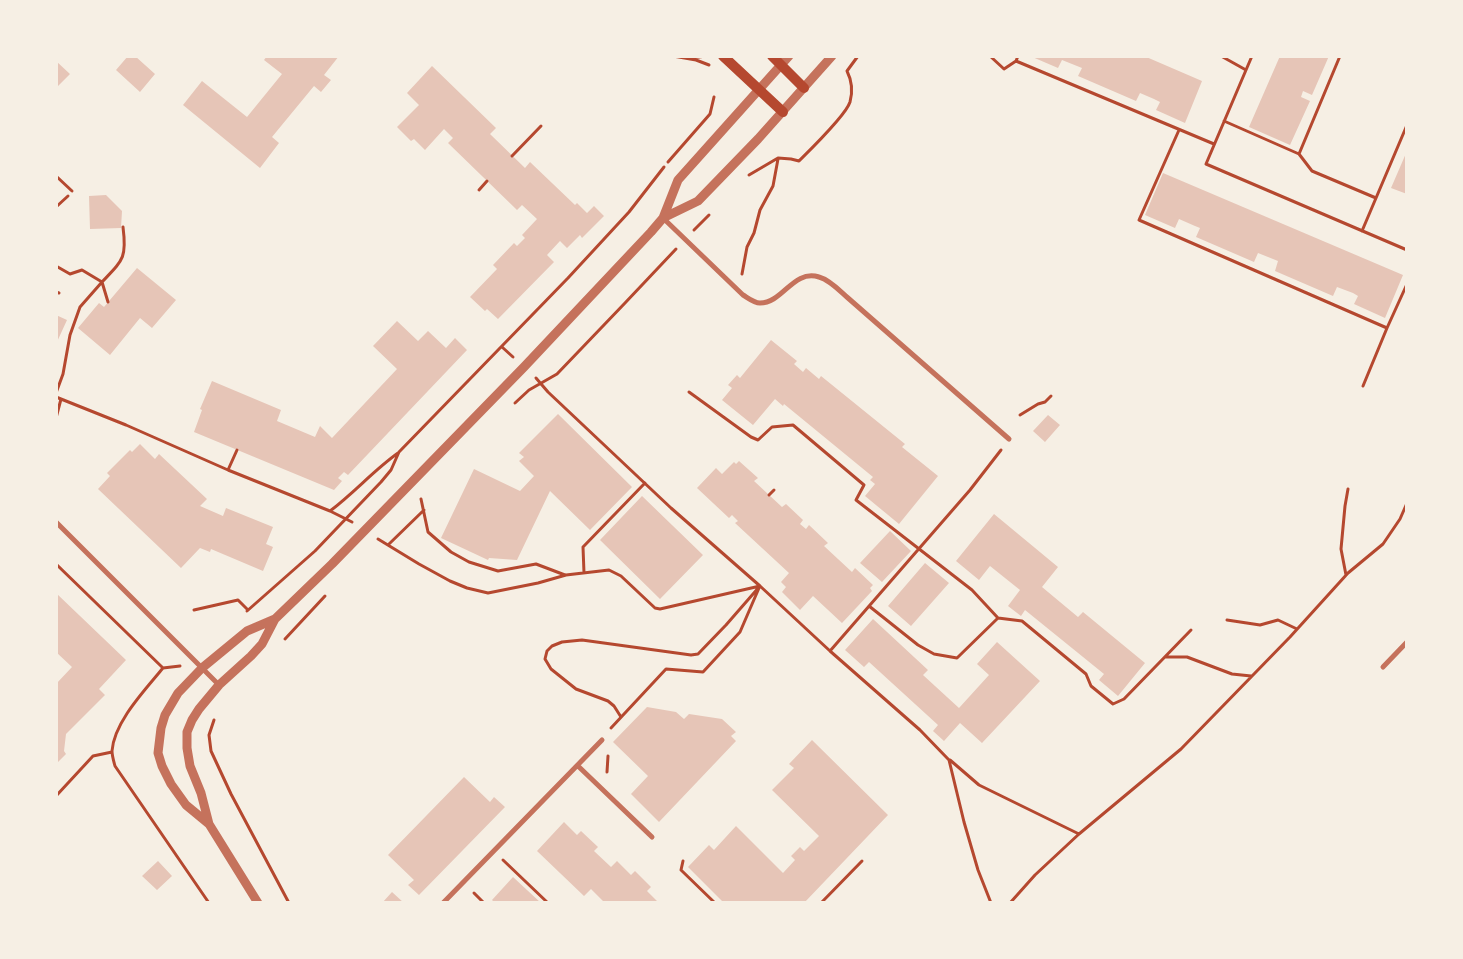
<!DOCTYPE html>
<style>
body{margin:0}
#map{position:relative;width:1463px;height:959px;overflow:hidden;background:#f6efe4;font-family:Arial,sans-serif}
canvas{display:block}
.frame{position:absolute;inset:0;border:58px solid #f6efe4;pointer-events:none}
</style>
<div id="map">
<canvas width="1463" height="959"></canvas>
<div class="frame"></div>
</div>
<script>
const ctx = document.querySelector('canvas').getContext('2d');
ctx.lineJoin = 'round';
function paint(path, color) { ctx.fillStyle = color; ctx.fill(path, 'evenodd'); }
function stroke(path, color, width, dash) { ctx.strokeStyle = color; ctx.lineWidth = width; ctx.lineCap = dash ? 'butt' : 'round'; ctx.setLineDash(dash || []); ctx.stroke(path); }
paint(new Path2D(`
 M 128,56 L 135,56 L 155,74 L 140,92 L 116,70 Z
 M 267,56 L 339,56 L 324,75 L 331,80 L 321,92 L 314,86 L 272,137 L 279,143 L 260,168 L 183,105 L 202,81 L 247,117 L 282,74 L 264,60 Z
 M 1030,56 L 1144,56 L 1202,81 L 1185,123 L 1156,110 L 1160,102 L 1154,99 L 1140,93 L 1136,101 L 1078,76 L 1082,68 L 1062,60 L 1058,68 Z
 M 1280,56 L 1329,56 L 1312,95 L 1303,91 L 1301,97 L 1310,101 L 1290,145 L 1249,127 Z
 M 56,61 L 70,74 L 56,88 Z
 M 432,66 L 496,128 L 490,134 L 525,168 L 530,162 L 575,205 L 577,203 L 587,213 L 594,206 L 604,216 L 582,238 L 580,235 L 567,248 L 560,241 L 547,255 L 554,262 L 498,319 L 487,309 L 485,311 L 470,297 L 497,269 L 493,265 L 514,243 L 517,246 L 525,238 L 522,235 L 537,219 L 522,205 L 517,210 L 448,143 L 453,138 L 444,129 L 425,150 L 414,139 L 411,141 L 397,127 L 419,105 L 407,93 Z
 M 1407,151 L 1407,194 L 1391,188 Z
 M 1163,173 L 1403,275 L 1385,318 L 1354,304 L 1358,296 L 1353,293 L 1337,287 L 1333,296 L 1275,271 L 1278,261 L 1258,253 L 1254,262 L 1196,237 L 1200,228 L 1195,226 L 1179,219 L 1175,228 L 1145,215 Z
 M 106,195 L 122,211 L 121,228 L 90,229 L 89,196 Z
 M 137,268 L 176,300 L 152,328 L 140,318 L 110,355 L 78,328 L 99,303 L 104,307 Z
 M 56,315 L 67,320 L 56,344 Z
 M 397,321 L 418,341 L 428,331 L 446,348 L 455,338 L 467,350 L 348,475 L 344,472 L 338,478 L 342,481 L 334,490 L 194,432 L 202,410 L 200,409 L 212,381 L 281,410 L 277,421 L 315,437 L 320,426 L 332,438 L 397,369 L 373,346 Z
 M 771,340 L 797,361 L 794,364 L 803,372 L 806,368 L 819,379 L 821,376 L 905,444 L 902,447 L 938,476 L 899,524 L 865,496 L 875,484 L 870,480 L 873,477 L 784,404 L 783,406 L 775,399 L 753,425 L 722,400 L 732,388 L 728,385 L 737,375 L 740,378 Z
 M 558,414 L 632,487 L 590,530 L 550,491 L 517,560 L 489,558 L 488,560 L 441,538 L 474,469 L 520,491 L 534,476 L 519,461 L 524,457 L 519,453 Z
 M 1048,415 L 1060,425 L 1045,442 L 1033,431 Z
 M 140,444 L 155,459 L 159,454 L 207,499 L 200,506 L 223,516 L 226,508 L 273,527 L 266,544 L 273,547 L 263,571 L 211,549 L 210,552 L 200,548 L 181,568 L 98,489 L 110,476 L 107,473 L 130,450 L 132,452 Z
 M 739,461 L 758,478 L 754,481 L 782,507 L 786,504 L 803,520 L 800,524 L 806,529 L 809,525 L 828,543 L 824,546 L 852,572 L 855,568 L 873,585 L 870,588 L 872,591 L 842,623 L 813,596 L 800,610 L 782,592 L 786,587 L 781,582 L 789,573 L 735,523 L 738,521 L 732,515 L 729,518 L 697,488 L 716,468 L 722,474 L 734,462 L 736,464 Z
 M 642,496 L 703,555 L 660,599 L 600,540 Z
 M 994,514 L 1058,567 L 1042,587 L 1078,617 L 1083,612 L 1145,663 L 1118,696 L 1099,680 L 1104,674 L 1025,610 L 1021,616 L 1008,606 L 1020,590 L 990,566 L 979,580 L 956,561 Z
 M 890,531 L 911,551 L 882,582 L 860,563 Z
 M 925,563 L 949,583 L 911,626 L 888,606 Z
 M 56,593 L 126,660 L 99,689 L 105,695 L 66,734 L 64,751 L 66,754 L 56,764 L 56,684 L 72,667 L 56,652 Z
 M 873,619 L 928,670 L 923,675 L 959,708 L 989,675 L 977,664 L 997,642 L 1040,681 L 982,743 L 960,723 L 944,741 L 933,731 L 938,725 L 869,662 L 864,667 L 845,650 Z
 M 647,707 L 676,712 L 684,719 L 689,714 L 722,719 L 736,732 L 731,736 L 736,741 L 659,822 L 631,794 L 648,776 L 613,742 Z
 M 812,740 L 888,815 L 804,903 L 724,903 L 688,867 L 709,845 L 714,850 L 736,826 L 783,873 L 795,860 L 791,856 L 800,847 L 804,851 L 819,836 L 772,790 L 794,768 L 789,764 Z
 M 464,777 L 490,802 L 494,797 L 505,807 L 419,895 L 408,885 L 414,880 L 388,855 Z
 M 564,822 L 577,835 L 581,831 L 598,847 L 594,851 L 611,867 L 617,861 L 631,875 L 635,871 L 651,887 L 647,891 L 659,903 L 605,903 L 591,889 L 584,896 L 537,851 Z
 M 158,861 L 172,876 L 157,890 L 142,876 Z
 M 513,877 L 541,903 L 495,903 L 492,900 Z
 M 392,892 L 404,903 L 382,903 Z`), '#e6c5b7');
stroke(new Path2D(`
 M 673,56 L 696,60 L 709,65
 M 990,56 L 1004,69 L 1016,61 L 1018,56
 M 1221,56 L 1246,70 L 1206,164 L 1407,250
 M 692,58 L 706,56
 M 1016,61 L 1214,144
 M 1246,70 L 1252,56
 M 1224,121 L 1299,154 L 1340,56
 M 1179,130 L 1139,220 L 1387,328 L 1363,386
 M 1299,154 L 1312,171 L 1376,198
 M 512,156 L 541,126
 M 668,162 L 710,114 L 714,97
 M 749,175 L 778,158 L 791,159 L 799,161 C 811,149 846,115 850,102 C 853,91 852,81 847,71 L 858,56
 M 56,176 L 72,191
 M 479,190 L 487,181
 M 56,207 L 68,196
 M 694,230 L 709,215
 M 1362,231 L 1407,125
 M 56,266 L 70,274 L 82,270 L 102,282 L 80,307 L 70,335 L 63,374 L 56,393
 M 742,274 L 747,247 L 754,233 L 760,210 L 773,186 L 778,159
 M 56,292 L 59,293
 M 108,302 L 102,282 C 123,260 127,258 123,227
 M 1387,328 L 1407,284
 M 502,347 L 513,357
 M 536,378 L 548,392 L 671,508 L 760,586 L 830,651 L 920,730 L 949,760 L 964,822 L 978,870 L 991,903
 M 689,392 L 751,437 L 758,440 L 772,427 L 793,425 L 864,485 L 856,500 L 972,590 L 998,618 L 1022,621 L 1086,674 L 1091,686 L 1113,704 L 1124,699 L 1191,630
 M 56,397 L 126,425 L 228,470 L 330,511 L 352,522
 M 515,403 L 529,390 L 557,374 L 625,303 L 676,249
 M 1020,415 L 1038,404 L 1045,402 L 1051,396
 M 56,418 L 61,399
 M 228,470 L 237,450
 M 769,495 L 774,490
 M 421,499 L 428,532 L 451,552 L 469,562 L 498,571 L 536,564 L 565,575
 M 330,511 C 354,493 374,470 398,453
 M 378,539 L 419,564 L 450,581 L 467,588 L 488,593 L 538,583 L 566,575 L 609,570 L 621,576 L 655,608 L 660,609 L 760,586
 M 388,545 L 424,510
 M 56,564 L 163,668
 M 584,573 L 583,547 L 645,483
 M 1346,575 L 1341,549 L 1345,506 L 1348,489
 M 869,606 L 918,645 L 934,654 L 957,658 L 998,618
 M 194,610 L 238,600 L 248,610
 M 247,611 L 315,551 L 381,482 L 391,470 L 399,452 L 568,278 L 629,212 L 664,167
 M 1227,620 L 1260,625 L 1278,620 L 1297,629
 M 285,639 L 325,596
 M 830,651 L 970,490 L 1001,450
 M 1166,657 L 1187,657 L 1232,674 L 1251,676
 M 180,666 L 163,668 C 145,690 114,722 112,751 C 112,756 114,762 115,766 L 209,903
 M 621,717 L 614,706 L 608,701 L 576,689 L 551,669 L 545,659 L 547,651 L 552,646 L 562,642 L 582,640 L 691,655 L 698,654 L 726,625 L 760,586
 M 214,720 L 209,735 L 211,751 L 231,794 L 289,903
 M 611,728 L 666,669 L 703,672 L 740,632 L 759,588
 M 950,760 L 979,785 L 1079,834
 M 607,772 L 608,756
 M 56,796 L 93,756 L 112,752
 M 503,860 L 548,903
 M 683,861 L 681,870 L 715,903
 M 474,893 L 484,903
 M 821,903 L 862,861
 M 1010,903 L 1035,875 L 1079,834 L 1181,749 L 1290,637 L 1348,573 L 1383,544 L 1400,519 L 1407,503`), '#b5482f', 3);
stroke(new Path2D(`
 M 663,218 L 743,295 C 748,298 754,303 760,303 C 783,303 793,269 819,277 C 830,280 840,291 848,298 L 1009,439
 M 56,522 L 219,685
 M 1383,667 L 1407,642
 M 578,766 L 652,837
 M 443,903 L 602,740`), '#c5725c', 5);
stroke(new Path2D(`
 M 663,218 L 698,201 L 758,139 L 832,56
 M 209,824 L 186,805 L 171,784 L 162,766 L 158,753 L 161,728 L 165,715 L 178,693 L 202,668 L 247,631 L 275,619
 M 258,903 L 209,824 L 201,793 L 190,766 L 187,748 L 187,732 L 192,720 L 199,709 L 219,685 L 251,656 L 262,644 L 275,619 L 332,564 L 524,367 L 651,232 L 663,218 L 678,180 L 789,56`), '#c5725c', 9);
stroke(new Path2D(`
 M 723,56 L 783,112
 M 772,56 L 804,88`), '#b5482f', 10);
</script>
